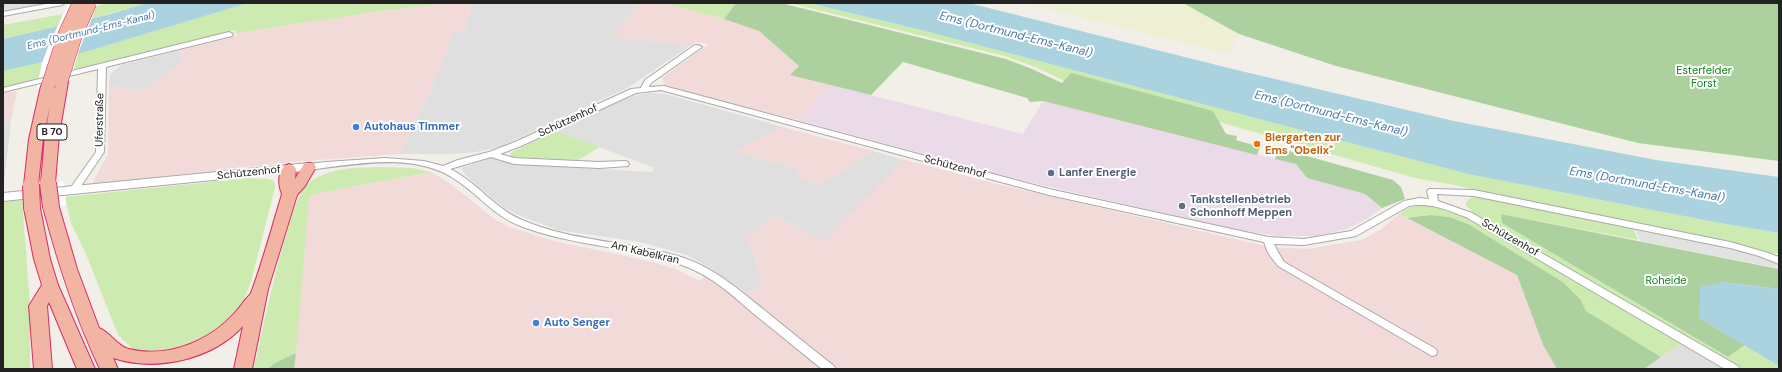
<!DOCTYPE html>
<meta charset="utf-8">
<style>
body{margin:0}
#map{position:relative;width:1782px;height:372px;overflow:hidden;background:#f2efe9;font-family:"DM Sans",sans-serif}
canvas{display:block}
.frame{position:absolute;inset:0;border:4px solid #222;pointer-events:none}
</style>
<div id="map">
<canvas width="1782" height="372"></canvas>
<div class="frame"></div>
</div>
<script>
const ctx = document.querySelector('canvas').getContext('2d');
ctx.lineJoin = 'round';
function paint(path, color) { ctx.fillStyle = color; ctx.fill(path, 'evenodd'); }
function stroke(path, color, width, dash) { ctx.strokeStyle = color; ctx.lineWidth = width; ctx.lineCap = dash ? 'butt' : 'round'; ctx.setLineDash(dash || []); ctx.stroke(path); }
function drawText(font, color, halo, rows, align = 'center') {
  ctx.font = font + ' "DM Sans",sans-serif'; ctx.lineWidth = 4; ctx.setLineDash([]); ctx.textBaseline = 'middle'; ctx.strokeStyle = halo; ctx.fillStyle = color; for (const [text, x, y, turn = 0] of rows) {
    ctx.save(); ctx.translate(x, y); ctx.rotate((+turn || 0) * Math.PI / 180); ctx.textAlign = isNaN(turn) ? turn : align; if (halo) ctx.strokeText(text, 0, 0); ctx.fillText(text, 0, 0); ctx.restore();
  }
}
paint(new Path2D(`
 M 3,3 L 53,3 L 3,12 Z
 M 471,3 L 641,3 L 612,36 L 690,46 L 629,87 L 502,146 L 476,152 L 453,154 L 399,154 L 436,78 L 453,32 L 466,28 Z
 M 181,50 L 182,62 L 145,90 L 109,87 L 110,74 L 122,65 Z
 M 651,93 L 665,94 L 783,127 L 735,151 L 801,170 L 795,177 L 822,184 L 873,151 L 905,160 L 823,241 L 775,216 L 746,238 L 751,246 L 763,286 L 745,293 L 714,270 L 687,255 L 640,242 L 558,230 L 518,215 L 503,207 L 465,175 L 461,168 L 491,158 L 513,164 L 652,172 L 654,168 L 557,131 L 618,102 L 637,95 Z
 M 11,121 L 3,192 L 3,124 Z
 M 1682,343 L 1723,369 L 1644,369 Z`), '#e0dfdf');
paint(new Path2D(`
 M 447,3 L 471,3 L 466,28 L 453,32 L 436,78 L 399,154 L 292,162 L 91,185 L 108,154 L 109,87 L 145,90 L 182,62 L 181,50 L 237,36 L 236,33 L 375,12 Z
 M 641,3 L 662,3 L 724,19 L 759,31 L 799,66 L 791,75 L 832,85 L 798,120 L 664,86 L 662,78 L 709,44 L 696,42 L 690,46 L 611,36 Z
 M 17,91 L 11,121 L 3,124 L 3,93 Z
 M 783,127 L 873,151 L 822,184 L 795,177 L 801,170 L 735,151 Z
 M 905,160 L 997,184 L 1269,247 L 1308,249 L 1361,240 L 1383,228 L 1399,214 L 1517,275 L 1543,345 L 1557,369 L 294,369 L 309,200 L 313,194 L 431,172 L 448,182 L 496,220 L 510,227 L 554,241 L 649,261 L 675,269 L 700,281 L 714,270 L 746,293 L 763,286 L 751,246 L 745,238 L 775,216 L 823,241 Z`), '#f2dad9');
paint(new Path2D(`
 M 832,85 L 1023,134 L 1043,101 L 1297,164 L 1307,178 L 1365,194 L 1382,208 L 1367,219 L 1347,229 L 1316,236 L 1279,236 L 1237,230 L 1020,180 L 798,120 Z`), '#ebdbe8');
paint(new Path2D(`
 M 1024,3 L 1183,3 L 1239,34 L 1228,54 Z`), '#eef0d5');
paint(new Path2D(`
 M 107,3 L 147,3 L 90,19 L 96,6 Z
 M 248,3 L 447,3 L 375,12 L 236,33 L 235,30 L 72,70 L 78,54 Z
 M 662,3 L 736,3 L 724,19 Z
 M 789,3 L 809,3 L 921,30 L 1468,174 L 1714,222 L 1779,233 L 1779,253 L 1762,254 L 1454,185 L 1415,178 L 1219,122 L 1213,111 L 1065,81 L 1035,67 L 1008,57 Z
 M 63,14 L 57,27 L 3,39 L 3,25 Z
 M 42,61 L 39,78 L 3,87 L 3,71 Z
 M 557,131 L 600,147 L 578,160 L 512,157 L 510,156 L 512,152 Z
 M 380,167 L 413,168 L 431,172 L 313,194 L 309,200 L 296,353 L 275,363 L 267,369 L 254,369 C 261,339 289,200 307,184 C 329,167 354,168 380,167 Z
 M 248,178 L 269,179 L 274,181 L 275,187 L 251,282 L 240,309 L 219,330 L 194,344 L 156,354 L 134,350 L 118,335 L 86,254 L 71,223 L 65,197 Z
 M 1474,197 L 1481,197 L 1633,227 L 1638,240 L 1501,214 L 1728,357 L 1745,345 L 1779,366 L 1779,369 L 1743,369 L 1476,215 L 1466,206 C 1466,200 1469,198 1474,197 Z
 M 22,200 L 30,304 L 30,369 L 3,369 L 3,202 Z
 M 1423,205 L 1444,208 L 1475,222 L 1682,343 L 1661,357 L 1586,311 L 1581,300 L 1563,282 L 1468,224 L 1449,217 L 1430,215 L 1407,218 L 1399,214 L 1408,208 Z`), '#cdebb0');
paint(new Path2D(`
 M 736,3 L 781,3 L 1006,59 L 1032,69 L 1062,83 L 1071,73 L 1213,111 L 1226,134 L 1237,136 L 1236,140 L 1260,147 L 1257,155 L 1043,101 L 1030,102 L 1027,98 L 903,62 L 871,95 L 790,75 L 799,66 L 759,31 L 724,19 Z
 M 1183,3 L 1779,3 L 1779,161 L 1638,143 L 1336,66 L 1239,34 Z
 M 1278,148 L 1393,180 L 1401,187 L 1405,199 L 1382,208 L 1365,194 L 1307,178 L 1296,164 L 1275,159 Z
 M 1501,214 L 1779,269 L 1779,289 L 1723,282 L 1699,318 L 1745,345 L 1728,357 L 1502,223 Z
 M 1430,215 L 1449,217 L 1468,224 L 1563,282 L 1581,300 L 1586,311 L 1661,357 L 1644,369 L 1557,369 L 1543,345 L 1517,275 L 1407,218 Z
 M 296,353 L 294,369 L 267,369 L 275,363 Z`), '#add19e');
paint(new Path2D(`
 M 1635,228 L 1742,248 L 1776,262 L 1778,268 L 1640,241 Z`), '#e2e2e2');
paint(new Path2D(`
 M 147,3 L 248,3 L 78,54 L 3,71 L 3,39 L 107,15 Z
 M 809,3 L 969,3 L 1245,72 L 1454,121 L 1656,160 L 1779,177 L 1779,233 L 1714,222 L 1468,174 L 921,30 Z
 M 1723,282 L 1779,289 L 1779,366 L 1699,318 L 1700,287 Z`), '#aad3df');
paint(new Path2D(`
 M 69,3 L 98,3 L 78,53 L 71,80 L 37,88 L 43,60 L 50,42 Z
 M 64,182 L 66,205 L 23,209 L 22,185 Z`), '#fff');
const minor = new Path2D(`
 M 51,3 L 65,3 L 62,5 L 3,16 L 3,12 Z
 M 229,32 L 233,34 L 232,36 L 106,67 L 104,152 L 77,192 L 71,192 L 69,190 L 96,152 L 98,69 L 3,92 L 3,88 Z
 M 695,45 L 698,45 L 702,47 L 651,83 L 649,87 L 664,86 L 1049,189 L 1268,237 L 1304,239 L 1351,231 L 1404,201 L 1419,198 L 1429,199 L 1427,191 L 1429,189 L 1474,190 L 1730,242 L 1765,252 L 1779,257 L 1779,264 L 1759,256 L 1730,248 L 1474,196 L 1437,194 L 1438,201 L 1472,213 L 1738,366 L 1740,369 L 1725,369 L 1466,217 C 1447,210 1430,202 1409,206 L 1356,236 L 1304,245 L 1274,244 L 1278,252 L 1284,262 L 1436,349 L 1437,352 L 1436,355 L 1432,356 L 1278,266 L 1268,253 L 1264,242 L 1049,195 L 661,90 L 636,93 L 521,146 L 500,154 L 514,158 L 599,162 L 625,161 L 628,162 L 629,164 L 628,166 L 599,168 L 514,164 L 491,157 L 450,169 C 477,182 494,208 522,220 C 573,242 631,241 684,258 C 714,268 738,289 763,309 C 786,328 810,347 834,366 L 836,369 L 822,369 C 799,351 777,332 754,314 C 733,296 713,277 687,267 C 635,246 576,247 523,227 C 495,217 482,198 459,182 C 417,151 357,164 309,170 L 305,167 L 309,164 L 326,162 L 385,158 L 424,161 L 443,166 L 458,160 L 489,152 L 515,142 L 631,89 L 641,88 L 645,80 Z`);
const tertiary = new Path2D(`
 M 309,163 L 313,164 L 315,167 L 313,170 L 3,201 L 3,193 Z`);
const trunk = new Path2D(`
 M 61,78 L 66,79 L 68,82 L 59,135 L 55,183 L 53,186 L 48,188 L 43,186 L 41,183 L 45,135 L 50,106 L 43,139 L 38,185 L 36,188 L 31,190 L 26,188 L 24,185 L 29,139 L 41,86 L 43,83 L 48,82 L 54,85 L 56,79 Z
 M 309,163 L 314,164 L 316,167 L 305,186 L 297,195 L 268,289 L 252,369 L 234,369 L 243,326 C 212,360 156,372 113,358 L 118,369 L 100,369 C 75,317 58,263 43,207 L 46,203 L 51,202 L 56,203 L 59,207 L 77,269 L 99,328 C 111,333 117,346 129,349 C 171,359 216,339 242,304 C 244,301 249,296 251,293 C 263,261 272,227 282,194 C 278,185 278,174 284,166 L 289,164 L 294,166 L 296,169 L 295,179 L 304,164 Z
 M 32,203 L 37,204 L 40,208 L 50,259 L 58,285 L 95,369 L 77,369 L 49,302 L 47,306 L 52,369 L 34,369 L 29,306 L 42,285 L 34,259 L 24,208 L 27,204 Z`);
stroke(minor, '#a9a9a9', 2);
stroke(tertiary, '#a9a9a9', 2);
stroke(trunk, '#dc2a67', 2);
paint(minor, '#fff');
paint(tertiary, '#fff');
paint(trunk, '#f2b4a3');
const trunkBridgeFar1 = new Path2D(`
 M 61,82 L 76,34 L 90,3
 M 48,86 L 64,36 L 79,3`);
const trunkBridge = new Path2D(`
 M 48,183 L 51,207
 M 31,185 L 32,208`);
stroke(trunkBridgeFar1, '#dc2a67', 14, []);
stroke(trunkBridge, '#dc2a67', 18, []);
stroke(trunkBridgeFar1, '#f2b4a3', 13);
stroke(trunkBridge, '#f2b4a3', 16);
for (const [x, y, r, color] of [
 [356,127,4,"#3f7fe0"],
 [1257,144,4,"#e8710a"],
 [1051,173,4,"#5c6f8a"],
 [1182,206,4,"#5c6f8a"],
 [536,323,4,"#3f7fe0"]
]) { const dot = new Path2D(); dot.arc(x, y, r, 0, 2 * Math.PI); ctx.fillStyle = color; ctx.fill(dot); stroke(dot, '#fff', 1.5); }
drawText('italic 10px', '#4a7aab', '#fff', [
 ["Ems (Dortmund-Ems-Kanal)",91,31,-14]
]);
for (const [x, y, w] of [
 [52,132,30]
]) { const box = new Path2D(); box.roundRect(x - w / 2, y - 8, w, 16, 3); ctx.fillStyle = '#fff'; ctx.fill(box); stroke(box, '#222', 1); }
drawText('bold 10px', '#222', null, [
 ["B 70",52,132]
]);
drawText('11px', '#0c8416', '#fff', [
 ["Esterfelder",1704,71],
 ["Forst",1704,84],
 ["Roheide",1666,281]
]);
drawText('11px', '#222', '#fff', [
 ["Uferstraße",100,120,-89],
 ["Schützenhof",568,121,-25],
 ["Schützenhof",955,167,15],
 ["Schützenhof",249,173,-6],
 ["Schützenhof",1510,238,30],
 ["Am Kabelkran",645,253,13]
]);
drawText('bold 11px', '#366cbe', '#fff', [
 ["Autohaus Timmer",364,127],
 ["Auto Senger",544,323]
], 'left');
drawText('bold 11px', '#c56008', '#fff', [
 ["Biergarten zur",1265,138],
 ["Ems \"Obelix\"",1265,151]
], 'left');
drawText('bold 11px', '#4e5e75', '#fff', [
 ["Lanfer Energie",1059,173],
 ["Tankstellenbetrieb",1190,200],
 ["Schonhoff Meppen",1190,213]
], 'left');
drawText('italic 12px', '#4a7aab', '#fff', [
 ["Ems (Dortmund-Ems-Kanal)",1016,35,14],
 ["Ems (Dortmund-Ems-Kanal)",1331,114,14],
 ["Ems (Dortmund-Ems-Kanal)",1647,185,10]
]);
</script>
